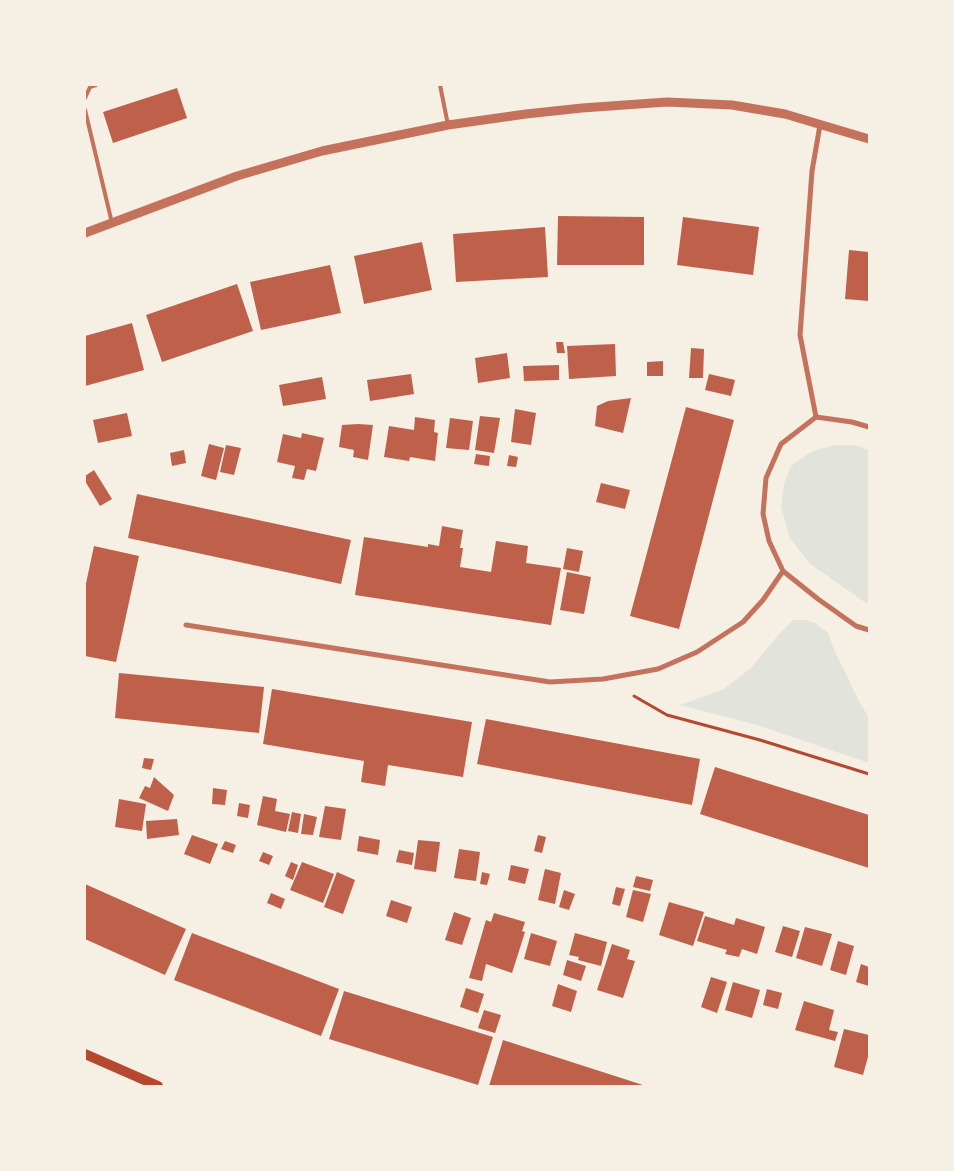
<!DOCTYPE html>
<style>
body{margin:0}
#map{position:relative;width:954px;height:1171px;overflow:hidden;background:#f6efe4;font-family:Rubik,sans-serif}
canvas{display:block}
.frame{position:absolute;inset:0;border:86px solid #f6efe4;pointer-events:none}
</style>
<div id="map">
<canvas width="954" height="1171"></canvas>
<div class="frame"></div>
</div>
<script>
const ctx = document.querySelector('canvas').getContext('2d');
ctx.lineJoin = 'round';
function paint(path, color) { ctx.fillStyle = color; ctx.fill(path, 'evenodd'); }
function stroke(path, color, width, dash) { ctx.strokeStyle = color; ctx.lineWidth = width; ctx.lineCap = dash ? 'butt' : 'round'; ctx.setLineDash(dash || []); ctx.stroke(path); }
paint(new Path2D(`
 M 834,445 L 856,445 L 869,450 L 869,604 L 866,603 L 809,563 L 790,538 L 781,507 L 784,484 L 791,466 L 811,452 Z
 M 793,620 L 806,620 L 815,623 L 828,633 L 837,656 L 861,705 L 869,717 L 869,763 L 757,725 L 680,705 L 724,689 L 751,668 L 779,634 Z`), '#e2e4dc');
paint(new Path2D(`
 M 177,88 L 187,118 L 113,143 L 103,112 Z
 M 558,216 L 644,217 L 644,265 L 557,265 Z
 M 683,217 L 759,227 L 753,275 L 677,265 Z
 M 545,227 L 548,277 L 456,282 L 453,234 Z
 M 422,242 L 432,290 L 364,304 L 354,256 Z
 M 849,250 L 869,252 L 869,301 L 845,299 Z
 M 330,265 L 341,313 L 261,330 L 250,282 Z
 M 237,284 L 253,331 L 162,362 L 146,315 Z
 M 132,323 L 144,370 L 85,386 L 85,336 Z
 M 556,342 L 563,342 L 565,353 L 557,353 Z
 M 615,344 L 616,376 L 569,379 L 567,346 Z
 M 691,348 L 704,349 L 703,378 L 689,378 Z
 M 507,353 L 510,378 L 478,383 L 475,358 Z
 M 663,361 L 663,376 L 647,376 L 647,362 Z
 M 559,365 L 559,380 L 524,381 L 523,366 Z
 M 411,374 L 414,394 L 370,401 L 367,380 Z
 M 709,374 L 735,380 L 731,396 L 705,390 Z
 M 322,377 L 326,399 L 283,406 L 279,385 Z
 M 631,398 L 623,433 L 595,426 L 597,406 L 608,401 Z
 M 686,407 L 734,420 L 679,629 L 630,616 Z
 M 515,409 L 536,413 L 531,445 L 511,442 Z
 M 127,413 L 132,436 L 98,443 L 93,420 Z
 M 480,416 L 500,418 L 494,453 L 475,450 Z
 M 415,417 L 435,420 L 434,432 L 438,433 L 435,461 L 410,457 L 409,461 L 384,457 L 389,426 L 414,430 Z
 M 450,418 L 473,421 L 469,450 L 446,448 Z
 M 358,424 L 373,425 L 368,460 L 353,457 L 354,450 L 339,447 L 342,425 Z
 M 302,433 L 324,438 L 316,471 L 307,469 L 304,480 L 292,478 L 295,466 L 277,462 L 283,434 L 301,438 Z
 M 209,444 L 224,448 L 216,480 L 201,476 Z
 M 226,445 L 241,448 L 234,475 L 220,472 Z
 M 184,450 L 186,463 L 172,466 L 170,453 Z
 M 476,454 L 490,456 L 489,466 L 474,464 Z
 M 509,455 L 518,457 L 516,467 L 507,466 Z
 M 94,470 L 112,499 L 100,506 L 85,481 L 85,476 Z
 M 601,483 L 630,490 L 625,509 L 596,502 Z
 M 137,494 L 351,540 L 341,584 L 128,538 Z
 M 442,526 L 463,530 L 460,548 L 463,548 L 460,567 L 491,572 L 496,541 L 528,546 L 526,563 L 561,568 L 551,625 L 355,595 L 364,537 L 428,547 L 428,544 L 439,546 Z
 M 94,546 L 139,556 L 116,662 L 85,656 L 85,588 Z
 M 567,548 L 583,551 L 579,572 L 563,569 Z
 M 567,572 L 591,577 L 584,614 L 560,610 Z
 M 119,673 L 264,687 L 259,733 L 115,718 Z
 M 272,689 L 472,722 L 463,777 L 388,765 L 385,786 L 361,782 L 364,761 L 263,744 Z
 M 486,719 L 700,759 L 692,805 L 477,764 Z
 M 144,758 L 154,759 L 151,770 L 142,768 Z
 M 715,767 L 869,815 L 869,868 L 700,814 Z
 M 154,777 L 174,795 L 168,811 L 139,798 L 145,786 L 150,788 Z
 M 213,788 L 227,790 L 225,805 L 212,804 Z
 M 263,796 L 277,799 L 275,811 L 290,814 L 286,832 L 257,825 Z
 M 119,799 L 146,804 L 142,831 L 115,827 Z
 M 239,803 L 250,805 L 248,818 L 237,816 Z
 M 325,806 L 346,809 L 341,840 L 319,837 Z
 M 292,812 L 301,814 L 298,833 L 288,831 Z
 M 304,814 L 317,817 L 313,835 L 301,834 Z
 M 177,819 L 179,835 L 147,839 L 146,821 Z
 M 192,835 L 218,844 L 210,864 L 184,854 Z
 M 538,835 L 546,837 L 542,853 L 534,851 Z
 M 359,836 L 380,840 L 378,855 L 357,851 Z
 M 418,840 L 440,842 L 436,872 L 414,869 Z
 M 225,841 L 236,845 L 233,853 L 221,849 Z
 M 459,849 L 480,852 L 476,881 L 454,878 Z
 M 399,850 L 414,853 L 412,865 L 396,862 Z
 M 263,852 L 273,856 L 269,865 L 259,861 Z
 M 291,862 L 298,865 L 293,880 L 285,876 Z
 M 302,862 L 334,874 L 323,903 L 290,890 Z
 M 511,865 L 529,869 L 525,884 L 508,880 Z
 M 545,869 L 561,873 L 555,904 L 538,900 Z
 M 337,872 L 355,880 L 343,914 L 324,907 Z
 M 482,872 L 490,874 L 487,885 L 480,884 Z
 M 636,876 L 653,880 L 650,891 L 633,887 Z
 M 85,884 L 186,929 L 165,975 L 85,939 Z
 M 616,887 L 625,889 L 620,906 L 612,904 Z
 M 564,890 L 575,894 L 569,910 L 559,907 Z
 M 633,890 L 651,894 L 643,922 L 626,917 Z
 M 271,893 L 285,899 L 281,909 L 267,903 Z
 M 391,900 L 412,907 L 407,923 L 386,916 Z
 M 669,902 L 704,912 L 693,946 L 659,935 Z
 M 454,912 L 471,918 L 462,945 L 445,940 Z
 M 494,913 L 525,922 L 522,931 L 525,932 L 512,973 L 486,964 L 482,981 L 469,978 L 486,920 L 491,922 Z
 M 705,916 L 734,925 L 736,918 L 765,927 L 757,954 L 742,949 L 739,957 L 725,954 L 727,950 L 697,941 Z
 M 783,926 L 800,931 L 792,957 L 775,952 Z
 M 805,927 L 832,934 L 822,966 L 796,958 Z
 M 192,933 L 339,989 L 321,1036 L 174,980 Z
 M 531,933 L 557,941 L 550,966 L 524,959 Z
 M 575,933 L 607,942 L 601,966 L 578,960 L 579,957 L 569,955 Z
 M 838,941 L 854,946 L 846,975 L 830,970 Z
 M 612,944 L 630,950 L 627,959 L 635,961 L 623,998 L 597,990 Z
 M 567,960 L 586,966 L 581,981 L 563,975 Z
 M 861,964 L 869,967 L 869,986 L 856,982 Z
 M 711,977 L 727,982 L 717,1013 L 701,1007 Z
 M 733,982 L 760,990 L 752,1018 L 725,1010 Z
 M 558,984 L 577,991 L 571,1012 L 552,1006 Z
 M 466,988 L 484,994 L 478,1013 L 460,1007 Z
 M 767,989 L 782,993 L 778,1009 L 763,1005 Z
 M 344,991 L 493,1037 L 478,1085 L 329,1039 Z
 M 804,1001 L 834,1010 L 829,1030 L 838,1032 L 835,1041 L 795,1030 Z
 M 484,1010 L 501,1015 L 495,1033 L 478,1028 Z
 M 844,1029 L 869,1035 L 869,1053 L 863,1075 L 834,1067 Z
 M 503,1040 L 615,1076 L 646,1086 L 489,1086 Z`), '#bf614a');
stroke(new Path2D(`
 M 634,696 L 667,715 L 760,740 L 869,774`), '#b5482f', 3);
stroke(new Path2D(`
 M 440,85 L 448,125
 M 85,98 L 90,87 L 96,85
 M 85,110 L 112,223`), '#c5725c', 4);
stroke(new Path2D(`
 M 816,417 L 800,335 L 812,171 L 820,125
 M 869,427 L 852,422 L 816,417 L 781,444 L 766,478 L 763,514 L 769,541 L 783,571 L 818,599 L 856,626 L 869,630
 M 186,625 L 550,682 L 603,679 L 658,669 L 697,652 L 743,622 L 763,600 L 783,571`), '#c5725c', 5);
stroke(new Path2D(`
 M 85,233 L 237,176 L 322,151 L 448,125 L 526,114 L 582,108 L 667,102 L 732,105 L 785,114 L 869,139`), '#c5725c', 9);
stroke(new Path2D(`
 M 85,1054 L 158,1086`), '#b5482f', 10);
</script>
